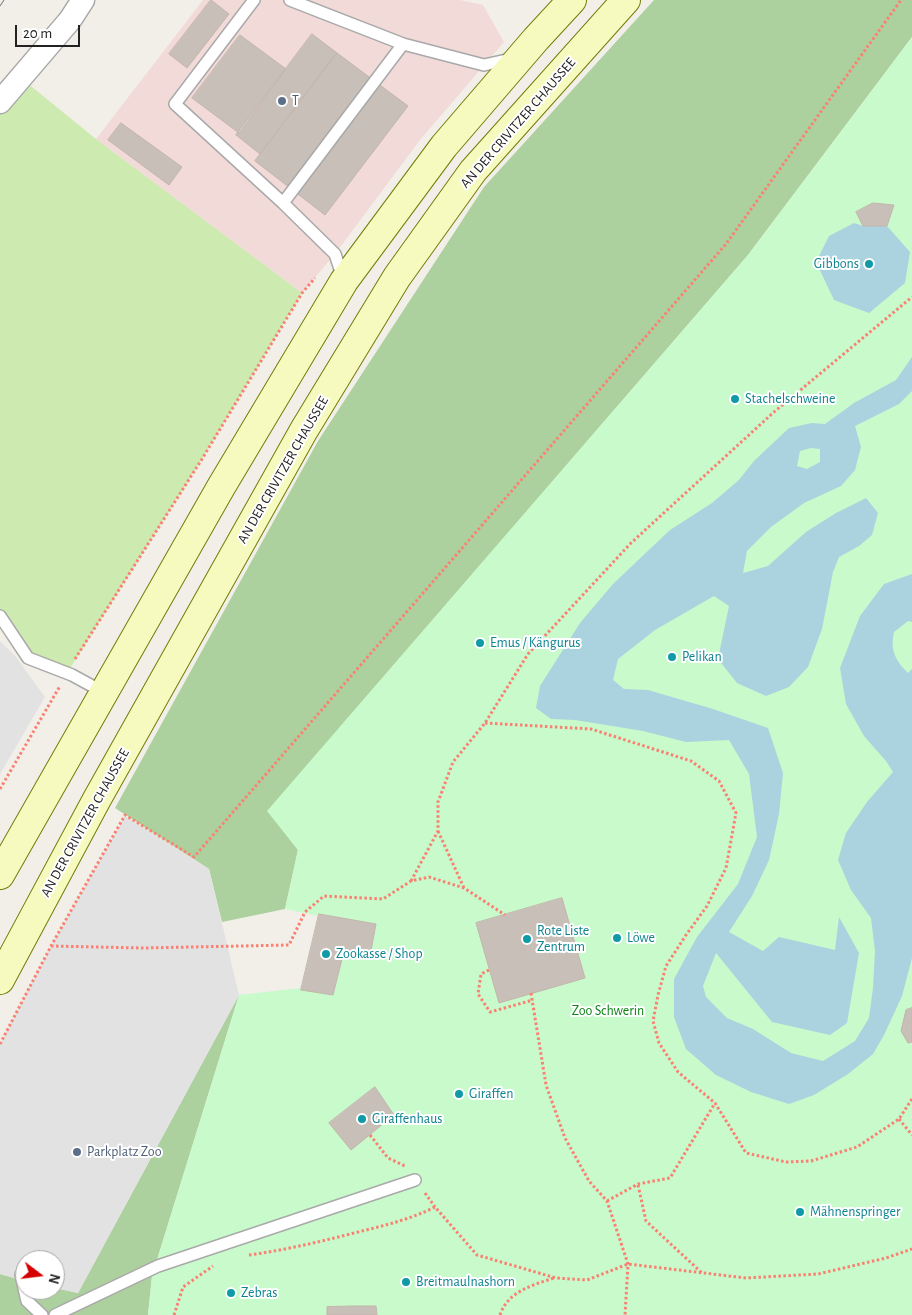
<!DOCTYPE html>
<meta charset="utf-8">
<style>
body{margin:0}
#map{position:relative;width:912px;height:1315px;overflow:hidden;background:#f2efe9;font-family:"Alegreya Sans",sans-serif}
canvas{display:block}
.north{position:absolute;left:15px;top:1250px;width:50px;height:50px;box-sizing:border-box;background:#fff;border:1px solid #a7a7a7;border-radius:50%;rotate:105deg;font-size:14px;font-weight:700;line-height:20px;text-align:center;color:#222}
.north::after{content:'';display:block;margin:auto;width:18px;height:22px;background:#d40000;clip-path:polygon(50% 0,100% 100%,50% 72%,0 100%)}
.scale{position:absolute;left:15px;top:25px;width:65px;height:22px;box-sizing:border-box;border:2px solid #222;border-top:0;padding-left:6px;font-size:15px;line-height:18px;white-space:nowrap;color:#222;-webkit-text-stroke:4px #fff;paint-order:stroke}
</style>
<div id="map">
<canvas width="912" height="1315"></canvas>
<div class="north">N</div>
<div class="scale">20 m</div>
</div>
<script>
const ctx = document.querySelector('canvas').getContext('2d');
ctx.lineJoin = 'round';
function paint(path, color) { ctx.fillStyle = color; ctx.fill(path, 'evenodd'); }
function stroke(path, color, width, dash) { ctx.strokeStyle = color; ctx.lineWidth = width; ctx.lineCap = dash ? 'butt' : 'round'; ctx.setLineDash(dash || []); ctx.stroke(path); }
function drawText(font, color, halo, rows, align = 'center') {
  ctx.font = font + ' "Alegreya Sans",sans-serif'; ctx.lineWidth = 4; ctx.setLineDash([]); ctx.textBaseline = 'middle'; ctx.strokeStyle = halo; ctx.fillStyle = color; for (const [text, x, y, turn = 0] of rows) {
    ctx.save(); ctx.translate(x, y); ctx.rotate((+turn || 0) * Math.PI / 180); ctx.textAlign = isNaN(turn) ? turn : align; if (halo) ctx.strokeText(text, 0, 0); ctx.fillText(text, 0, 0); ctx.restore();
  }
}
paint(new Path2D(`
 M 203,0 L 460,0 L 483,5 L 504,42 L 420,140 L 335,254 L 302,293 L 96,139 Z`), '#f2dad9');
paint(new Path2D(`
 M 21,78 L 96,139 L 302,293 L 202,459 L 67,673 L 28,658 L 0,616 L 0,102 Z`), '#cdebb0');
paint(new Path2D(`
 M 654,0 L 912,0 L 912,37 L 748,255 L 268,811 L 298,850 L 285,909 L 222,922 L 209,869 L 115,808 L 318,441 L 484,187 Z
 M 239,995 L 152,1276 L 148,1315 L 0,1315 L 0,1274 L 25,1281 L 25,1290 L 55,1290 L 55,1288 L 78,1293 Z`), '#add19e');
paint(new Path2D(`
 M 912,37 L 912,1315 L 148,1315 L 152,1276 L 239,995 L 301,988 L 319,916 L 285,909 L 298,850 L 267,811 L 748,255 Z`), '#c8facc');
paint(new Path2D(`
 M 0,641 L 16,657 L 45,697 L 0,774 Z
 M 125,816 L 209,869 L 239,995 L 78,1293 L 55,1288 L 55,1260 L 25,1260 L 25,1281 L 0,1274 L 0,1044 L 51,946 Z`), '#e2e2e2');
paint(new Path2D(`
 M 854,223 L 863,226 L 887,226 L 910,252 L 905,283 L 869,313 L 834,300 L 816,262 L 829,236 Z
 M 912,357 L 912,391 L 899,404 L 855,426 L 861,447 L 855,470 L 841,486 L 804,503 L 771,527 L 747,551 L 743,573 L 768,566 L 806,532 L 836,513 L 866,498 L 878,513 L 872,535 L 859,546 L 839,557 L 833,572 L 822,629 L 808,667 L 789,687 L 766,696 L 737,683 L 718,659 L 729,606 L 714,596 L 655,630 L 618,659 L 613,680 L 624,689 L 648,690 L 713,709 L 768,728 L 783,773 L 779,814 L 769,860 L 752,896 L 729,932 L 763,951 L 779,937 L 835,950 L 839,917 L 859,953 L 847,1023 L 830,1035 L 772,1022 L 716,953 L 703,986 L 706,997 L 727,1018 L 753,1029 L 791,1053 L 823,1061 L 855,1041 L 869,1018 L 873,988 L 875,951 L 871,918 L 851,890 L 838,860 L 846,833 L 867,802 L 893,772 L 886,761 L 864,736 L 846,704 L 840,668 L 860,616 L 884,584 L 912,574 L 912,622 L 908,621 L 894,632 C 890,650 895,660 908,673 L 912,669 L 912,958 L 902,996 L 884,1035 L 873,1054 L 848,1074 L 814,1095 L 789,1104 L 751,1092 L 716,1075 L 686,1049 L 674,1017 L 674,979 L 697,937 L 738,884 L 757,837 L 749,774 L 729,740 L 686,742 L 643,731 L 575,720 L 551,719 L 536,708 L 540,686 L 580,623 L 613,584 L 670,530 L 712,503 L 739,480 L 754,461 L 789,428 L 812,423 L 825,424 L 854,403 L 896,380 ZM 811,448 L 820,449 L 820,462 L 807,469 L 797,466 L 800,451 Z`), '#aad3df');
const building = new Path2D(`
 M 211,0 L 229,14 L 187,68 L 169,54 Z
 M 312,34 L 337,53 L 260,154 L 236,135 Z
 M 240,35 L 286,69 L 239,133 L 192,98 Z
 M 337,53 L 408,106 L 325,215 L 255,161 Z
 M 121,123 L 182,167 L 169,185 L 108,140 Z
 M 873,203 L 894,205 L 887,226 L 863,226 L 856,212 Z
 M 562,898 L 585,978 L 499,1003 L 476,923 Z
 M 319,914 L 376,924 L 370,956 L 344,951 L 333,995 L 301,990 Z
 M 912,1008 L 912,1042 L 908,1043 L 901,1031 L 906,1010 Z
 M 375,1087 L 394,1115 L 351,1150 L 329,1123 Z
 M 352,1306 L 376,1306 L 377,1315 L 327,1315 L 327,1307 Z`);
paint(building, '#c7bfb8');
stroke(building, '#c4b6ab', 1);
const lane = new Path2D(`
 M 254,0 L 175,104 L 283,203 L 335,254 L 343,278
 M 290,0 L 403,44 L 484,65 L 511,59
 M 283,203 L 403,44
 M 0,616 L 28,658 L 72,675 L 105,693
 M 21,1275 L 27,1301 L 42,1315
 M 55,1315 L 158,1266 L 415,1180`);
const street = new Path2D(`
 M 0,102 L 70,20 L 83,0`);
const secondary = new Path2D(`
 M 0,875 L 221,487 L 344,281 L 444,146 L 536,39 L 572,0
 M 0,980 L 97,799 L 304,430 L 397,277 L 473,171 L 626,0`);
stroke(lane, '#a9a9a9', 14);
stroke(street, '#a9a9a9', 25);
stroke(secondary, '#707d05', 30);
stroke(new Path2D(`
 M 75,659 L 202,459 L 302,293 L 315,278
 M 485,723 L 591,729 L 691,761 L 719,781 L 736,813 L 726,868 L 707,906 L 686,935 L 666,966 L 658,995 L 653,1021 L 659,1043 L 678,1072 L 715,1103 L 746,1153 L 786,1162 L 811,1161 L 857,1147 L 899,1119 L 912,1099
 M 0,789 L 60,686
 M 438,831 L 464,888
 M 411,881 L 438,831 L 438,802 L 453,762 L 485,723 L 528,654 L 631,543 L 774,412 L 912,297
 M 51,946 L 143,948 L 289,945 L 305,912 L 324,896 L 383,899 L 411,881 L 429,877 L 464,888 L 505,915
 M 489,970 L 481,974 L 478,994 L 490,1012 L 533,1000
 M 531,993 L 546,1085 L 565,1138 L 589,1181 L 607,1201 L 628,1264 L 625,1315
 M 0,1044 L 51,946 L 125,815 L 194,857 L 726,244 L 901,0
 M 899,1119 L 912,1135
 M 370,1135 L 388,1158 L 405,1166
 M 638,1185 L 646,1221 L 702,1273
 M 425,1193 L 435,1207
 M 607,1201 L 638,1184 L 670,1178 L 715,1103
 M 249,1255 C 285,1250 319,1242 354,1233 C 382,1226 409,1220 435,1207 L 477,1255 L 556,1278 L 587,1280 L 628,1264 L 746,1278 L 818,1274 L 886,1258 L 912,1249
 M 174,1315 L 183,1287 L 213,1266
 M 500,1315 C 508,1291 533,1285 554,1278`), '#fa8072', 3, [2.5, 2.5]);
stroke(lane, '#fff', 11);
stroke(street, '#fff', 22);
stroke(secondary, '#f7fabf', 28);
stroke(new Path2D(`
 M 0,6 L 4,0`), '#707070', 1);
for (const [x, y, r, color] of [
 [282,101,5,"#5c6f8a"],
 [869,264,5,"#0f9aa8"],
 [735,399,5,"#0f9aa8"],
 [480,643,5,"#0f9aa8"],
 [672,657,5,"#0f9aa8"],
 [617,938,5,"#0f9aa8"],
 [527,939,5,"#0f9aa8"],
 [326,954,5,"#0f9aa8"],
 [459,1094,5,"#0f9aa8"],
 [362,1119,5,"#0f9aa8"],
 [77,1152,5,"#5c6f8a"],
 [800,1212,5,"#0f9aa8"],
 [406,1282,5,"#0f9aa8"],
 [231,1293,5,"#0f9aa8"]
]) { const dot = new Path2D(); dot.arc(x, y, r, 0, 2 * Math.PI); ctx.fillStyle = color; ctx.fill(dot); stroke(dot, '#fff', 2); }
drawText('14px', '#4e5e75', '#fff', [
 ["T",292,101],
 ["Parkplatz Zoo",87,1152]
], 'left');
drawText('14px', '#222', '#fff', [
 ["AN DER CRIVITZER CHAUSSEE",518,123,-49],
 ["AN DER CRIVITZER CHAUSSEE",283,470,-60],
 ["AN DER CRIVITZER CHAUSSEE",85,823,-61]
]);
drawText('14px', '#0d838f', '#fff', [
 ["Gibbons",859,264,"right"],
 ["Stachelschweine",745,399],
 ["Emus / Kängurus",490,643],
 ["Pelikan",682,657],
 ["Rote Liste",537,931],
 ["Zentrum",537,947],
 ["Löwe",627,938],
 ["Zookasse / Shop",336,954],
 ["Giraffen",469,1094],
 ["Giraffenhaus",372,1119],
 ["Mähnenspringer",810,1212],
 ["Breitmaulnashorn",416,1282],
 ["Zebras",241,1293]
], 'left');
drawText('14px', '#0c8416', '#fff', [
 ["Zoo Schwerin",608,1011]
]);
</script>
